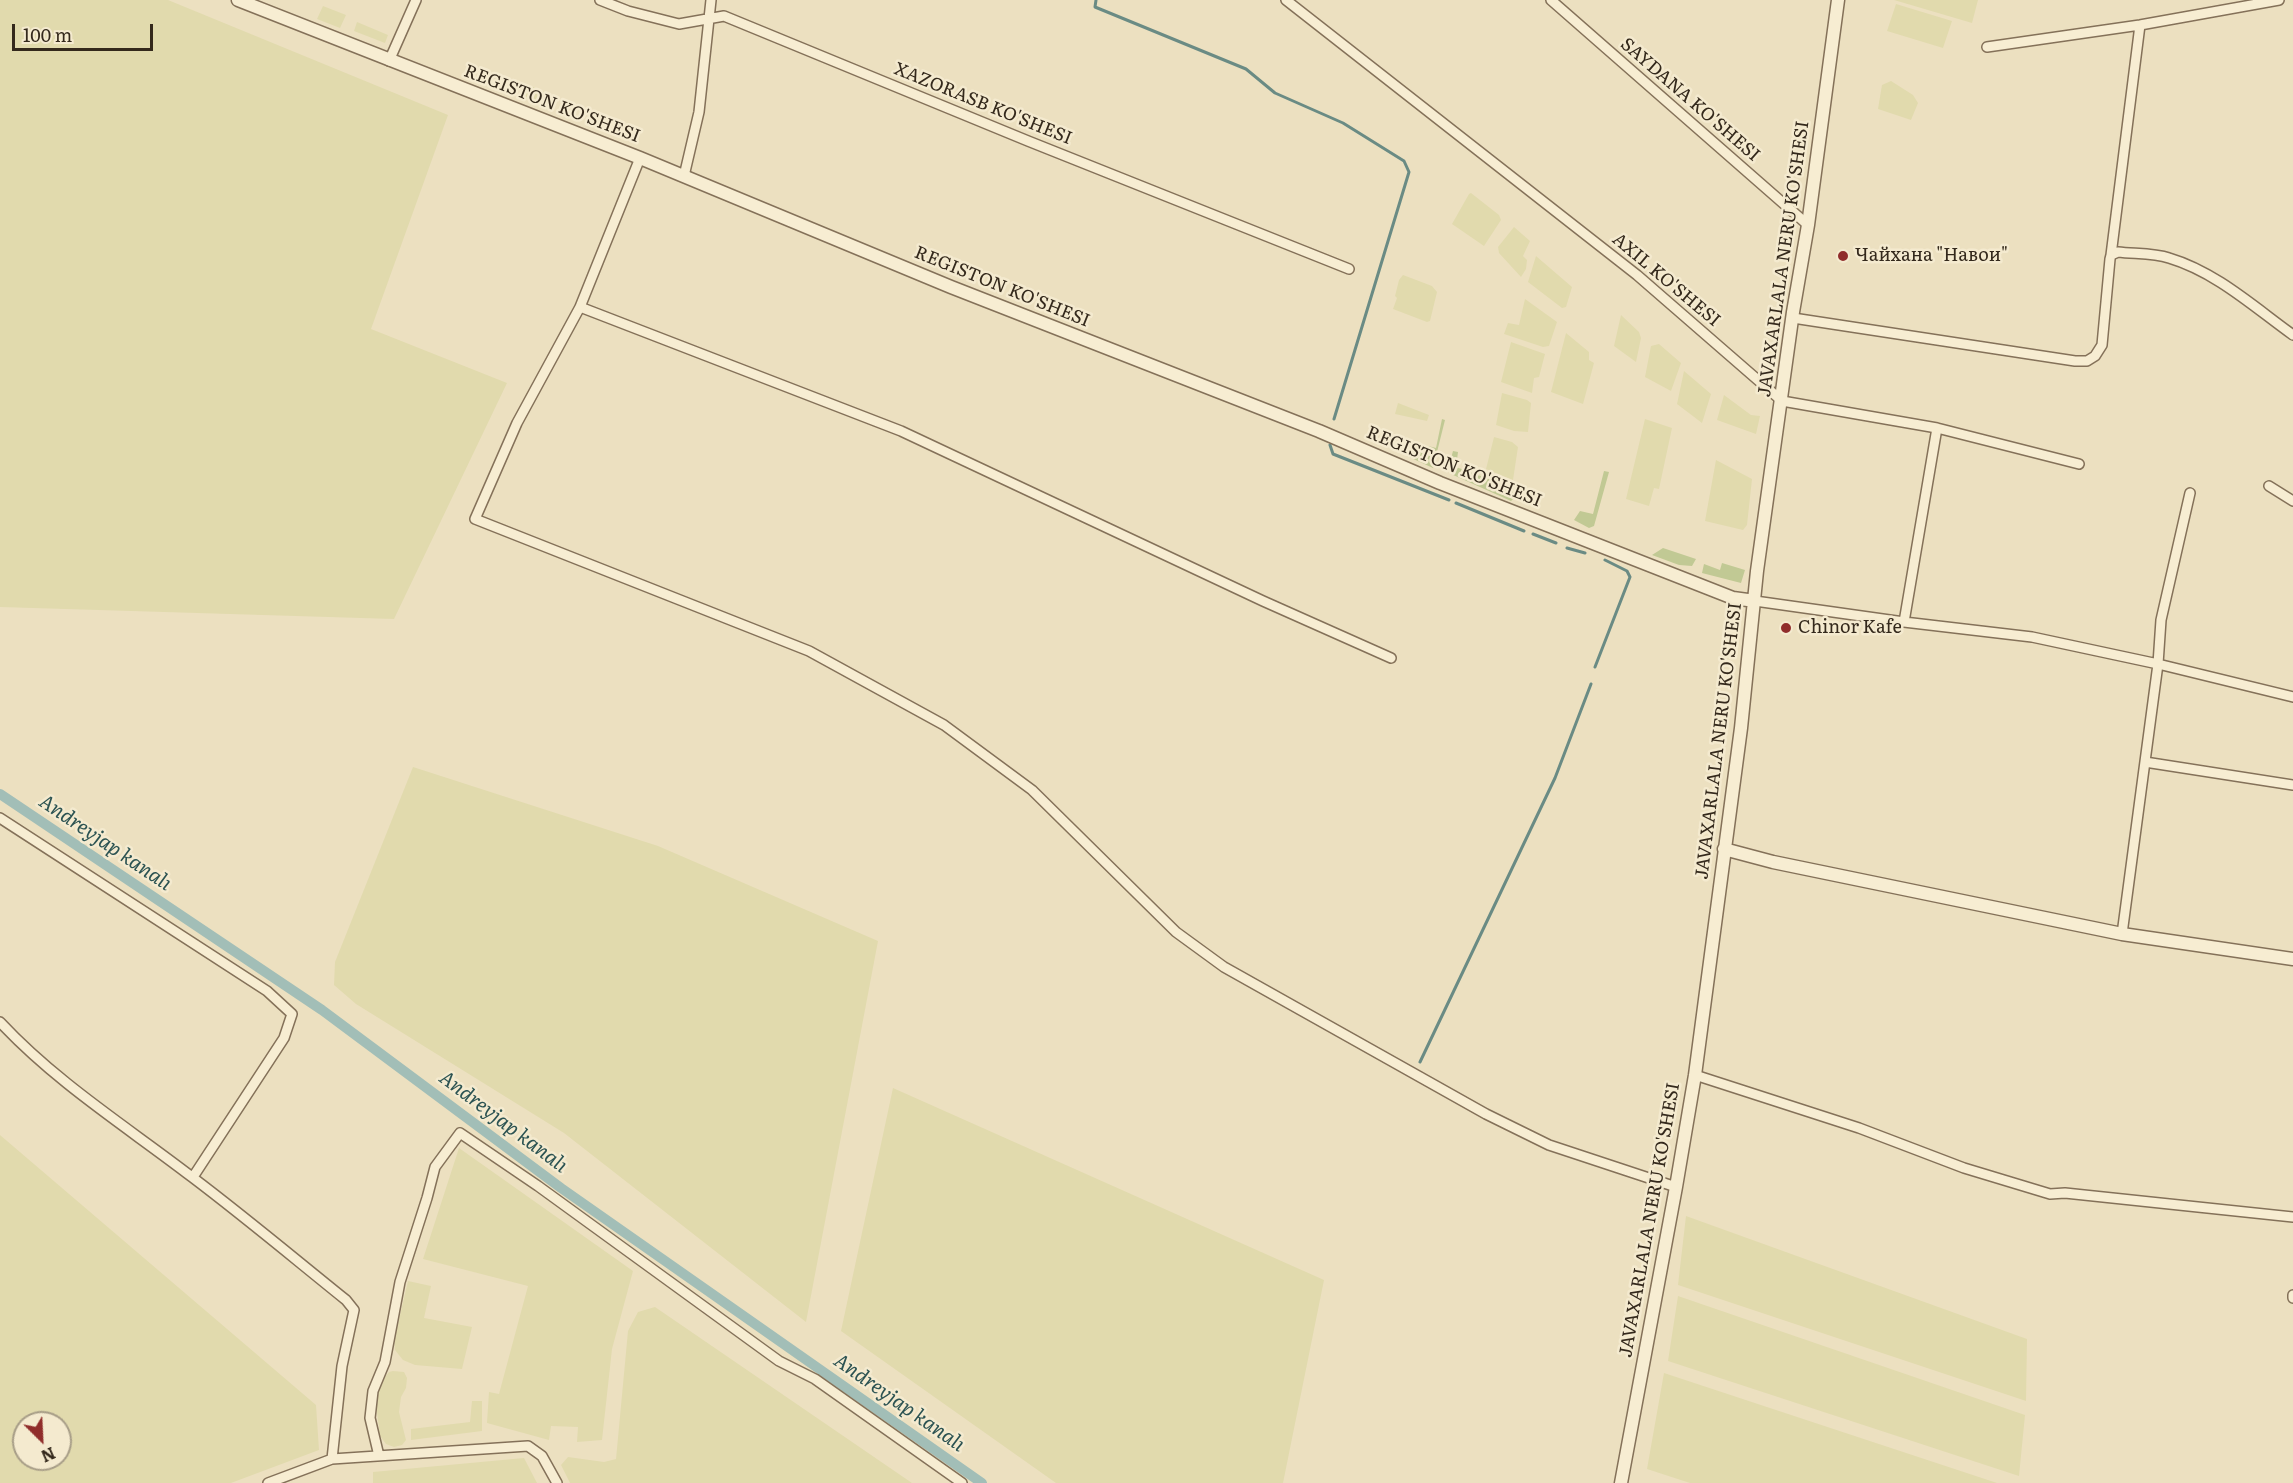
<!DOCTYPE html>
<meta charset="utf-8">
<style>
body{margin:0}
#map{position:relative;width:2293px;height:1483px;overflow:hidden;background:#ece0c0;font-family:Literata,serif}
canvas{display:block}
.north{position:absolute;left:12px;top:1411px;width:60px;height:60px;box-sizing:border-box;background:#f4eacf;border:2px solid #a79d87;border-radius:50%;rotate:156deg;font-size:16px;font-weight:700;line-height:24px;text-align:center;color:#34291c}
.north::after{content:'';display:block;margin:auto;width:21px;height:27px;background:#902d2b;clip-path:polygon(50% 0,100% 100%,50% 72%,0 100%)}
.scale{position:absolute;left:12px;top:24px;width:141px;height:27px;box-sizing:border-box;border:3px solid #34291c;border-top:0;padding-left:8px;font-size:18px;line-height:21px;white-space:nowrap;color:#34291c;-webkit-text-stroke:4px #f4eacf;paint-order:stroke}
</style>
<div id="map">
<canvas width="2293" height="1483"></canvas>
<div class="north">N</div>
<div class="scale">100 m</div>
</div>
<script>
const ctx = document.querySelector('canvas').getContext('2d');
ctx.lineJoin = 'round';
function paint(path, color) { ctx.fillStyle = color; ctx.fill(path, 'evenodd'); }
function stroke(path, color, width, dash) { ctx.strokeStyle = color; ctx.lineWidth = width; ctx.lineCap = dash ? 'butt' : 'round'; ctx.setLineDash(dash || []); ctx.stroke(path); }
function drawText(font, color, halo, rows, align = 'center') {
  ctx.font = font + ' Literata,serif'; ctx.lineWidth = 5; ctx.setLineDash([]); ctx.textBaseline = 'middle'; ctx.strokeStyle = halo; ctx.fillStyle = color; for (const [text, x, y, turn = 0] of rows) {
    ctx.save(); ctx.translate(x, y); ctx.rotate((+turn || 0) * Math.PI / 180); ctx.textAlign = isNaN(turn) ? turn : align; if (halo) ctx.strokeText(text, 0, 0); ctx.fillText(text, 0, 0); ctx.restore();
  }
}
paint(new Path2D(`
 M 0,0 L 168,0 L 448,115 L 371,329 L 507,383 L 394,619 L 0,607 Z
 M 1894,0 L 1978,0 L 1972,23 Z
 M 1896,4 L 1952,21 L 1943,48 L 1887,31 Z
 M 323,6 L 346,15 L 340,28 L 317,19 Z
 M 357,22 L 388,35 L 385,43 L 354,31 Z
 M 1891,81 L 1913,95 L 1918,103 L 1911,120 L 1878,109 L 1882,85 Z
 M 526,84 L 545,92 L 540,104 L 521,96 Z
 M 1471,193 L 1499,215 L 1501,220 L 1484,246 L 1452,224 L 1469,194 Z
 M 1514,227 L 1530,241 L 1523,256 L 1527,260 L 1526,269 L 1521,277 L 1499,253 L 1498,247 Z
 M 1536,256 L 1572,287 L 1566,307 L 1562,308 L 1528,282 Z
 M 1403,275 L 1432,286 L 1437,292 L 1430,321 L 1427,322 L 1393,309 L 1397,298 L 1395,296 L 1399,280 Z
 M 1525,299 L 1557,322 L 1549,346 L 1543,347 L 1504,334 L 1508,323 L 1519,325 Z
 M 1621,315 L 1639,332 L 1641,338 L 1636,362 L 1614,346 Z
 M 1566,333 L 1589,352 L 1589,360 L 1594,363 L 1583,404 L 1551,392 Z
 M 1511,342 L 1545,354 L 1539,377 L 1534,378 L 1532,393 L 1501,382 Z
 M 1659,344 L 1681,363 L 1671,391 L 1645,377 L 1651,346 Z
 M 1684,371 L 1711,394 L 1702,423 L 1677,404 Z
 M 1502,393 L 1527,400 L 1531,403 L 1528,432 L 1514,431 L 1496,425 Z
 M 1724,395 L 1751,415 L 1760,416 L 1756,434 L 1717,420 Z
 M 1398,403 L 1429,415 L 1427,421 L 1395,414 Z
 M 1645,419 L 1672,428 L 1659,489 L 1654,488 L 1649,506 L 1626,499 Z
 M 1494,437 L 1512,442 L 1518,447 L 1513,480 L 1486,469 Z
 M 1716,460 L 1752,479 L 1747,525 L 1743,530 L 1705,521 Z
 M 413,767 L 658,846 L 878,941 L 806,1322 L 564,1133 L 356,1004 L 334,985 L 335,962 Z
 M 893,1088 L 1324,1280 L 1283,1483 L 1056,1483 L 841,1331 Z
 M 0,1135 L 316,1405 L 319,1450 L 231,1483 L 0,1483 ZM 24,1423 L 60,1423 L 60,1459 L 24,1459 Z
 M 459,1148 L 633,1271 L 612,1349 L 602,1440 L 577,1442 L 578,1427 L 551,1426 L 549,1440 L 487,1423 L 489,1392 L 499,1394 L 528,1286 L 423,1259 Z
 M 1686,1216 L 2027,1339 L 2026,1401 L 1678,1285 Z
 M 408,1281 L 431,1286 L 424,1318 L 472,1327 L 462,1369 L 415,1365 L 403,1360 L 395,1350 L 394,1341 Z
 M 1678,1296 L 2025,1415 L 2019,1476 L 1668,1361 Z
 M 655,1307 L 912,1483 L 570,1483 L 561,1465 L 568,1457 L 604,1462 L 616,1459 L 628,1331 L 638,1312 Z
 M 393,1371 L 404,1372 L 407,1378 L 406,1388 L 401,1397 L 399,1412 L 406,1440 L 402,1445 L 394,1447 L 386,1444 L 380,1436 L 376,1404 L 379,1390 L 385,1377 L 389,1372 Z
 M 1664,1373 L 1997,1483 L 1690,1483 L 1647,1469 Z
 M 472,1401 L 482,1401 L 482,1431 L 411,1440 L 411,1429 L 470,1422 Z
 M 524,1458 L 537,1483 L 373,1483 L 373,1472 Z`), '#e1daad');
paint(new Path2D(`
 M 1442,419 L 1445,420 L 1433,468 L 1407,456 L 1412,442 L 1436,448 Z
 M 1453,451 L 1458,452 L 1456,467 L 1513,488 L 1514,498 L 1511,501 L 1451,474 L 1448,469 Z
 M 1604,471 L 1609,472 L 1594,526 L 1589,528 L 1574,520 L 1580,511 L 1593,514 Z
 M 1663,548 L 1696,559 L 1692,566 L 1679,565 L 1652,555 Z
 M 1722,563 L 1745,570 L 1741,583 L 1702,573 L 1704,564 L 1720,570 Z`), '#c1c994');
stroke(new Path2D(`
 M 1096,0 L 1095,7 L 1246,69 L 1275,93 L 1343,123 L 1404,161 L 1409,172 L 1334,419
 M 1330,445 L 1333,454 L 1449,500
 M 1456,503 L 1524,531
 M 1533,534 L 1556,543
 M 1567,548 L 1585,553
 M 1595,667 L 1630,577 L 1627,571 L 1605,560
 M 1420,1062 L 1555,778 L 1591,684`), '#6a8b84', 3);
stroke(new Path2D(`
 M 0,794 L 322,1010 L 561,1188 L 982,1483`), '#a2beb7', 10);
const minor = new Path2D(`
 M 600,0 L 628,11 L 679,24 L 724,16 L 1028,141 L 1349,269
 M 1286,0 L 1637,275 L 1782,401 L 1937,428 L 2079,464
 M 1551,0 L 1808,225
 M 1987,47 L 2140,25 L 2279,0
 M 389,61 L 416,0
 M 640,158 L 580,307 L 517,423 L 475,519 L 809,651 L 944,725 L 1032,790 L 1176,932 L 1224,967 L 1486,1114 L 1549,1145 L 1676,1187
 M 684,176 L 699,112 L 711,0
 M 2111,255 L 2140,25
 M 580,307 L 901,431 L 1263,601 L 1391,658
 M 1793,318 L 2075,361 L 2087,361 L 2095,356 L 2102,345 L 2110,259 L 2111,255 L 2118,252 C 2134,254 2154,253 2169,258 C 2216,272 2254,307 2293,335
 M 2269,486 L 2293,501
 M 1755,601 L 1904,622 L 2032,637 L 2158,664 L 2293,697
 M 1904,622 L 1937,428
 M 2145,762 L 2293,785
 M 0,818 L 267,991 L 292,1014 L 284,1038 L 193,1177
 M 2122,934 L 2158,664 L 2161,620 L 2190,493
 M 0,1022 C 57,1083 127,1127 192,1177 C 245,1217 295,1259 346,1300 L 354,1310 L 342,1366 L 332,1459 L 268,1483
 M 1695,1075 L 1859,1128 L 1964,1168 L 2050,1194 L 2065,1193 L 2293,1217
 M 2293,1295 L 2293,1298
 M 379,1456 L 370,1418 L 373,1391 L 385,1362 L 400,1282 L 427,1198 L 435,1167 L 460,1133 L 538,1186 L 779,1361 L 815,1379 L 962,1483
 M 332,1459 L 528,1446 L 542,1456 L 557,1483`);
const tertiary = new Path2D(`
 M 238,0 L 640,158 L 951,287 L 1319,431 L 1440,483 L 1733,598 L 1755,601
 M 1724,849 L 1773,862 L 2122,934 L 2293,959
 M 1621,1483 L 1676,1187 L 1695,1075 L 1741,728 L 1757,571 L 1793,312 L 1808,225 L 1838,0`);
stroke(minor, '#847159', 12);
stroke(tertiary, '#847159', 15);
stroke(minor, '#f7edd2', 9);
stroke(tertiary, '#f7edd2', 12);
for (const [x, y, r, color] of [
 [1843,256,6,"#902d2b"],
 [1786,628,6,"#902d2b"]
]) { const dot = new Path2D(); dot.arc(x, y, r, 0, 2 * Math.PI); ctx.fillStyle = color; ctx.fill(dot); stroke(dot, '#f4eacf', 2); }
drawText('18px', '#34291c', '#f4eacf', [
 ["SAYDANA KO'SHESI",1690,100,41],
 ["REGISTON KO'SHESI",552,104,21],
 ["XAZORASB KO'SHESI",983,104,22],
 ["JAVAXARLALA NERU KO'SHESI",1784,259,-82],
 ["AXIL KO'SHESI",1666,280,40],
 ["REGISTON KO'SHESI",1002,287,22],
 ["REGISTON KO'SHESI",1454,467,22],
 ["JAVAXARLALA NERU KO'SHESI",1719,741,-83],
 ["JAVAXARLALA NERU KO'SHESI",1650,1220,-80]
]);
drawText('18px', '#34291c', '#f4eacf', [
 ["Чайхана \"Навои\"",1855,256],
 ["Chinor Kafe",1798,628]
], 'left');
drawText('italic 20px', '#2c5352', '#f4eacf', [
 ["Andreyjap kanalı",105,843,34],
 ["Andreyjap kanalı",503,1122,37],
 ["Andreyjap kanalı",899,1403,35]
]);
</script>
